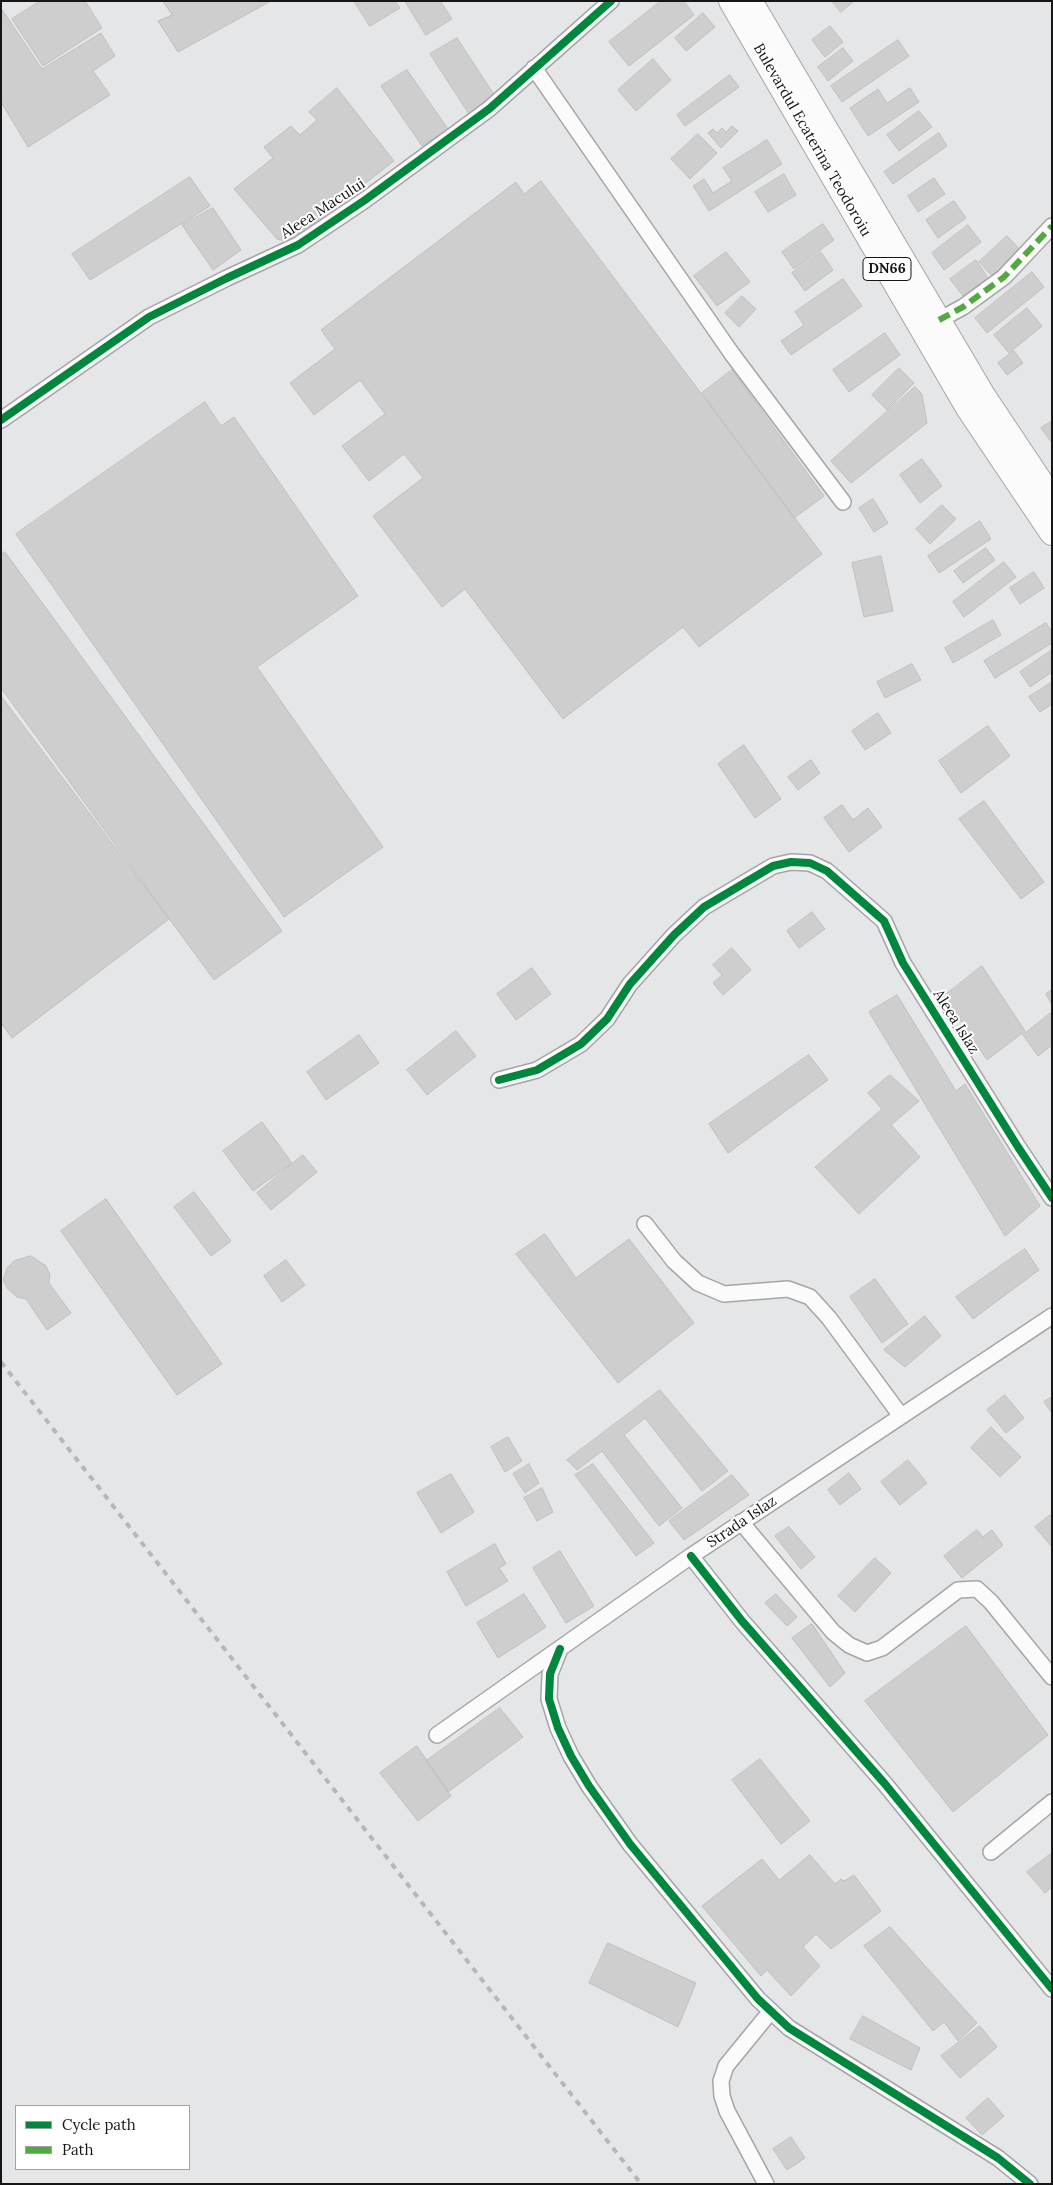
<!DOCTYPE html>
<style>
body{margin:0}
#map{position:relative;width:1053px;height:2185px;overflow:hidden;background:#e5e6e7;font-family:Lora,serif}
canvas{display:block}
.frame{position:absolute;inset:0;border:2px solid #161617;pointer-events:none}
.legend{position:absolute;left:15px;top:2105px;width:175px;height:65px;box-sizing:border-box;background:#fff;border:1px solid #a2a2a2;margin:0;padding:6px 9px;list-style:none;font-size:15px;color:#161617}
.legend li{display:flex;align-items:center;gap:10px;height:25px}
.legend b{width:25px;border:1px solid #a2a2a2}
</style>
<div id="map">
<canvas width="1053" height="2185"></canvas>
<div class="frame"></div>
<ul class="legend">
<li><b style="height:6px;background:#00873e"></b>Cycle path</li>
<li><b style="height:6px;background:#51a942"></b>Path</li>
</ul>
</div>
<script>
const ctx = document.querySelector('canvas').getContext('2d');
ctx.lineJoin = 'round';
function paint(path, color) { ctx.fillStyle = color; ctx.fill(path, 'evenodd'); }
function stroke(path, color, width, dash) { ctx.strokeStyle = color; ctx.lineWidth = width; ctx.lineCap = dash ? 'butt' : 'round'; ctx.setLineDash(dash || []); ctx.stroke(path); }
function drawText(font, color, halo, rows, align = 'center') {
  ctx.font = font + ' Lora,serif'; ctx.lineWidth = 4; ctx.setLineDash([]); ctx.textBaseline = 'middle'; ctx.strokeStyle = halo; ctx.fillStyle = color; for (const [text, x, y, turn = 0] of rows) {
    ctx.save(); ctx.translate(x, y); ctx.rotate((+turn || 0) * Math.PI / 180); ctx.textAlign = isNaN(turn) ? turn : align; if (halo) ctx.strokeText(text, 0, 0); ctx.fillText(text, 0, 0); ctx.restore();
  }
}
const building = new Path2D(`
 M 40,1 L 85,1 L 102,28 L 43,66 L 12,19 Z
 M 163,1 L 271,1 L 178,52 L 158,21 L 172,15 Z
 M 354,1 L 395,1 L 400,8 L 370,26 Z
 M 405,1 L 442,1 L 441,2 L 452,19 L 426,35 Z
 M 661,1 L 684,1 L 694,15 L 629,66 L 609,42 Z
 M 832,1 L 854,1 L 841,12 Z
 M 1,8 L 42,69 L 101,33 L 115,56 L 93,71 L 110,95 L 28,147 L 1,102 Z
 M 703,13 L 715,27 L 686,51 L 675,38 Z
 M 830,26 L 843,42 L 825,57 L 812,40 Z
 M 457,38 L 495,96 L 469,114 L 430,54 Z
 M 898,40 L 909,56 L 842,102 L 831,86 Z
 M 843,48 L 853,61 L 828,81 L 818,67 Z
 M 653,59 L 671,80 L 636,111 L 618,90 Z
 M 407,70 L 448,129 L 422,146 L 381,86 Z
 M 730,75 L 739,87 L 685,126 L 677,115 Z
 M 337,88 L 394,161 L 296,237 L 289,241 L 281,240 L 277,239 L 234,189 L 273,158 L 264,147 L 291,126 L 300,135 L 317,120 L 309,112 Z
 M 910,88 L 919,102 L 868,136 L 850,108 L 878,89 L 887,103 Z
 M 919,111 L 932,127 L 899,151 L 887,135 Z
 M 732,126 L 738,131 L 721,148 L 708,133 L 713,129 L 717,133 L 722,128 L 726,132 Z
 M 939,133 L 947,146 L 893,184 L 884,172 Z
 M 698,134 L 717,153 L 690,179 L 671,159 Z
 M 767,140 L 782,164 L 709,211 L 693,186 L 704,179 L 713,193 L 732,181 L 723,168 Z
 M 784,174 L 796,195 L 768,212 L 755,192 Z
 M 190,177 L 210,206 L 90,280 L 72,254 Z
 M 934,178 L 945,194 L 918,212 L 908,196 Z
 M 541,181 L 822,554 L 699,647 L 683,627 L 563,719 L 465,589 L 442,607 L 373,516 L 423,478 L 404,454 L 369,481 L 342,446 L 385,414 L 360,380 L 314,415 L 290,383 L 335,349 L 321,330 L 516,182 L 524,194 Z
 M 954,201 L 966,218 L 938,238 L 926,220 Z
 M 213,208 L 241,250 L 213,270 L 182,225 Z
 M 823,224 L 834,240 L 794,269 L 782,252 Z
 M 968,225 L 981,242 L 944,270 L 932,253 Z
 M 1007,236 L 1023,253 L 995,279 L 979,262 Z
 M 726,252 L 750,282 L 717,306 L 694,276 Z
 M 821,252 L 833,270 L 805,291 L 792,273 Z
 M 976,260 L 988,278 L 963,296 L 950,279 Z
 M 1032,272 L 1044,287 L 987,333 L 975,318 Z
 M 843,279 L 862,306 L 791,355 L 781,341 L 804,325 L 795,312 Z
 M 742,296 L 756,309 L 739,327 L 725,313 Z
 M 1027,308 L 1042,326 L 1009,353 L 994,335 Z
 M 885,333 L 900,355 L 849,392 L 833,370 Z
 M 1014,351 L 1023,363 L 1007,375 L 998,363 Z
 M 899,368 L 914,383 L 887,410 L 872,395 Z
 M 732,370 L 824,496 L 794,518 L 702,393 Z
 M 915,387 L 922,394 L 927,423 L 851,483 L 831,461 Z
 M 205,402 L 221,426 L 234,417 L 358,596 L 257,667 L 383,847 L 284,917 L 16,534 Z
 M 1052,421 L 1052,443 L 1041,428 Z
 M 922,459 L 942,486 L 920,503 L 900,475 Z
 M 873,499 L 888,523 L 874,532 L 859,508 Z
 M 942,505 L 956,519 L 930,544 L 916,529 Z
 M 980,521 L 991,539 L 939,573 L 928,556 Z
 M 986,548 L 995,560 L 963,583 L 954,571 Z
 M 5,552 L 282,931 L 214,980 L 1,688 L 1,555 Z
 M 881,556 L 893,611 L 864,617 L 852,563 Z
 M 1004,562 L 1016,577 L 964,617 L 953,602 Z
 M 1034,572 L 1044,588 L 1020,604 L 1010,588 Z
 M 993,620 L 1001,635 L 953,663 L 945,648 Z
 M 1046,623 L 1052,632 L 1052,643 L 995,678 L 984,661 Z
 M 1052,650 L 1052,672 L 1030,687 L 1020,672 Z
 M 912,664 L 921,680 L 885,698 L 877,682 Z
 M 1052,682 L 1052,704 L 1040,712 L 1029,697 Z
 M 1,696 L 169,919 L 12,1038 L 1,1023 Z
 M 878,713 L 891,733 L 865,750 L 852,731 Z
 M 988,726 L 1010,756 L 961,793 L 939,761 Z
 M 744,745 L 781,799 L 755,818 L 718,764 Z
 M 811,760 L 820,773 L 798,790 L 788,777 Z
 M 984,801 L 1044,882 L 1021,899 L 959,819 Z
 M 842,805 L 853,820 L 868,808 L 882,827 L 849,852 L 824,818 Z
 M 812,912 L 825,929 L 799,948 L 787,931 Z
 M 732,948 L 751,970 L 723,995 L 713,983 L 722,975 L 713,965 Z
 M 982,966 L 1025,1031 L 987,1060 L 944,996 Z
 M 532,968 L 551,994 L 516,1020 L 497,994 Z
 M 1052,990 L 1052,1005 L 1046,994 Z
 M 897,995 L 956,1091 L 965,1084 L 1040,1206 L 1005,1236 L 869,1012 Z
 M 1052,1012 L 1052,1045 L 1038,1056 L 1023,1035 Z
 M 456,1031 L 476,1056 L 427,1095 L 407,1070 Z
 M 359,1035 L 379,1063 L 326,1100 L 307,1072 Z
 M 809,1055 L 828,1080 L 728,1153 L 709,1124 Z
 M 890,1075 L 919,1101 L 891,1125 L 920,1157 L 859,1214 L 815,1167 L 882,1109 L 868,1093 Z
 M 262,1122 L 292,1163 L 253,1191 L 223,1151 Z
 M 303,1155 L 317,1172 L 271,1210 L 257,1193 Z
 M 194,1192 L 231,1241 L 211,1256 L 174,1207 Z
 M 106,1199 L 222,1364 L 177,1395 L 61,1231 Z
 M 545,1234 L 576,1278 L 629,1239 L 694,1323 L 618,1383 L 516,1254 Z
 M 1025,1249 L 1039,1270 L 973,1319 L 956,1297 Z
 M 31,1256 L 46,1266 L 50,1275 L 49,1283 L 71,1313 L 47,1330 L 26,1299 L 17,1297 L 8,1289 L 3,1280 L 7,1268 L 14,1261 Z
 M 286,1260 L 305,1285 L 282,1302 L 264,1276 Z
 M 875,1279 L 908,1324 L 882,1343 L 850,1297 Z
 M 925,1316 L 941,1336 L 905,1367 L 884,1350 Z
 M 660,1390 L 728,1471 L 702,1491 L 645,1418 L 624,1435 L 682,1508 L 659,1526 L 602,1451 L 577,1470 L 567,1460 Z
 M 1005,1395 L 1024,1418 L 1006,1433 L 987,1410 Z
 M 1052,1397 L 1052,1413 L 1044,1402 Z
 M 991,1427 L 1021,1457 L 1000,1477 L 971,1448 Z
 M 508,1437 L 522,1461 L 505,1472 L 491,1447 Z
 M 908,1460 L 927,1483 L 900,1505 L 881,1482 Z
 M 529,1464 L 539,1483 L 525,1493 L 513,1474 Z
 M 593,1464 L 654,1543 L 636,1556 L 575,1475 Z
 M 849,1473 L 861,1489 L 840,1505 L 828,1490 Z
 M 451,1474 L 474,1512 L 441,1533 L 417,1493 Z
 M 732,1475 L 749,1495 L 684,1540 L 669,1521 Z
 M 542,1488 L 553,1512 L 537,1521 L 524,1498 Z
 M 1052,1514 L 1052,1547 L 1035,1527 Z
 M 789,1527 L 815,1557 L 801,1569 L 775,1536 Z
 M 977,1530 L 983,1537 L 992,1530 L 1003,1545 L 962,1578 L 944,1556 Z
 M 495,1544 L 506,1564 L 499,1568 L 508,1581 L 466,1606 L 447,1572 Z
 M 560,1551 L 594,1606 L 566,1623 L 533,1568 Z
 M 875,1558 L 891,1573 L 855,1612 L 838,1596 Z
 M 524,1594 L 546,1627 L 498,1658 L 477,1623 Z
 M 776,1594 L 797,1617 L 787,1626 L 765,1603 Z
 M 812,1624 L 845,1673 L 830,1687 L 792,1638 Z
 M 966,1626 L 1048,1735 L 953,1812 L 865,1701 Z
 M 500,1708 L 523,1737 L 448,1792 L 426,1761 Z
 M 417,1746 L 451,1796 L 418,1821 L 380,1773 Z
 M 760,1759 L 810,1821 L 781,1844 L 732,1780 Z
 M 1052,1853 L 1052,1887 L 1045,1893 L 1027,1872 Z
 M 810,1855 L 835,1884 L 841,1879 L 844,1881 L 854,1875 L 881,1911 L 831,1949 L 816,1934 L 803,1947 L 820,1966 L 791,1996 L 767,1970 L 761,1976 L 702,1906 L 762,1859 L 779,1880 Z
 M 890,1927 L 977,2023 L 958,2041 L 944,2022 L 933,2031 L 864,1946 Z
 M 608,1943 L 696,1983 L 678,2027 L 589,1983 Z
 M 863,2016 L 920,2048 L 911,2070 L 850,2039 Z
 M 980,2026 L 997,2047 L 960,2078 L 941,2056 Z
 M 988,2098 L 1004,2116 L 982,2135 L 966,2118 Z
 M 791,2137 L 805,2158 L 787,2170 L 773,2149 Z`);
paint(building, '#cececf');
stroke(building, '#bebfc0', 1);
const street = new Path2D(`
 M 534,68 L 732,354 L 843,502
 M 939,320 L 963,307 L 1004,277 L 1052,226
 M 1,420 L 149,317 L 227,278 L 298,245 L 365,200 L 489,109 L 611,1
 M 499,1080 L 537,1070 L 581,1044 L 607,1019 L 630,984 L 674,935 L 704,907 L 773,866 L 791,862 L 810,863 L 827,871 L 884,921 L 903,963 L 1018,1147 L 1052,1198
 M 645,1224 L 674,1261 L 698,1283 L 724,1294 L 788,1289 L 810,1297 L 829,1318 L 901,1416
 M 741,1522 L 833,1632 L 849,1645 L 867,1653 L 882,1648 L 958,1590 L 977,1589 L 991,1602 L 1052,1677
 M 691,1556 L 742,1621 L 885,1784 L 1052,1989
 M 560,1649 L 550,1674 L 549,1699 L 558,1728 L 571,1756 L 589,1786 L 630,1844 L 758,1999 L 789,2028 L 998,2158 L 1030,2184
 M 437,1735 L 691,1556 L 1052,1316
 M 991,1852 L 1052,1802
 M 766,2184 L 727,2111 L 722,2096 L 721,2081 L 726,2066 L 771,2011`);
const primary = new Path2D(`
 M 731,1 L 968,408 L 1052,533
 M 750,1 L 984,397 L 1052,499`);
stroke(street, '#a5a5a6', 18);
stroke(primary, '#a5a5a6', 26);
stroke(street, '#fbfbfb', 15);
stroke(primary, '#fbfbfb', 24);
stroke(new Path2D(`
 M 1,1362 L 641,2184`), '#b7b7b7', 4, [6, 6]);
stroke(new Path2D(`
 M 939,320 L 963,307 L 1004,277 L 1052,226`), '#51a942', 6, [12, 6]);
stroke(new Path2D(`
 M 1,420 L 149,317 L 227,278 L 298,245 L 365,200 L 489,109 L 611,1
 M 499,1080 L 537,1070 L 581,1044 L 607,1019 L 630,984 L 674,935 L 704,907 L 773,866 L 791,862 L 810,863 L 827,871 L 884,921 L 903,963 L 1018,1147 L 1052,1198
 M 691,1556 L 742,1621 L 885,1784 L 1052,1989
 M 560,1649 L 550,1674 L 549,1699 L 558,1728 L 571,1756 L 589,1786 L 630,1844 L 758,1999 L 789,2028 L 998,2158 L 1030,2184`), '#00873e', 8);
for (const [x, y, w] of [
 [887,269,48]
]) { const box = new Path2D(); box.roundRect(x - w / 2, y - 11.5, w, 23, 4); ctx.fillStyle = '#fff'; ctx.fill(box); stroke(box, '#161617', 1); }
drawText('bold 14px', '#161617', null, [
 ["DN66",887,269]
]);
drawText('15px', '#161617', '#fff', [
 ["Bulevardul Ecaterina Teodoroiu",812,140,60],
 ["Aleea Macului",323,209,-33],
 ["Aleea Islaz",956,1022,58],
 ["Strada Islaz",742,1522,-34]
]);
</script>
